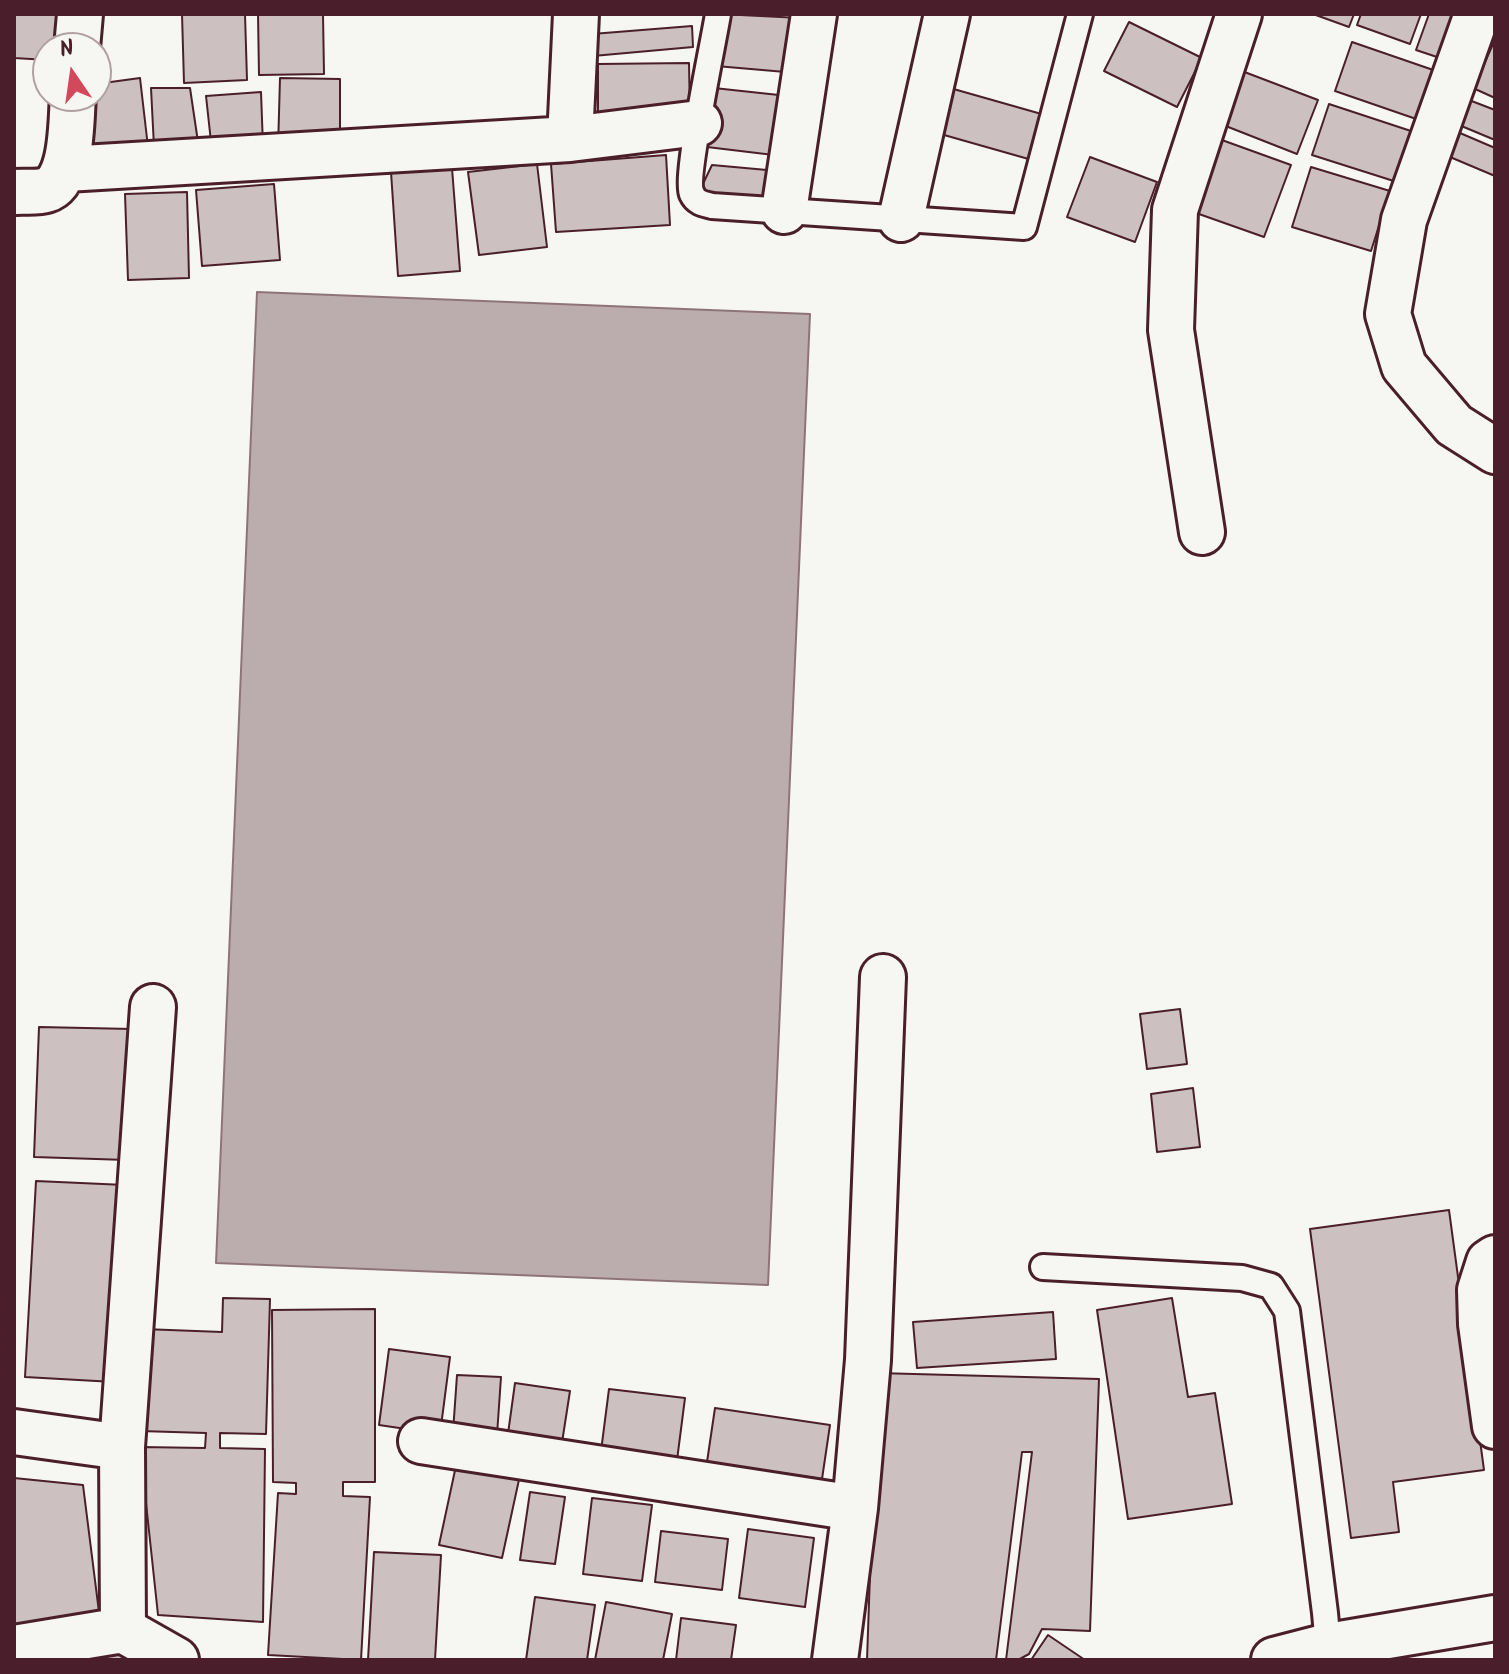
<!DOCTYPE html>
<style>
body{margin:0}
#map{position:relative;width:1509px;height:1674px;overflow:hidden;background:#f6f6f2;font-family:Kalam,sans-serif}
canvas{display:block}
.frame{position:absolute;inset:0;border:16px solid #4a1f2b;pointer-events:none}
.north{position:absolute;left:32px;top:32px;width:80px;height:80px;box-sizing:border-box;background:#f6f6f2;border:2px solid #b1a0a2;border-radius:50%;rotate:347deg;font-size:22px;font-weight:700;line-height:32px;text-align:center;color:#4a1f2b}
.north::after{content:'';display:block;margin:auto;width:28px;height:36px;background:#d1495b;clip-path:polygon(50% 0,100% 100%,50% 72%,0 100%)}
</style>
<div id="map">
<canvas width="1509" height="1674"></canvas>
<div class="frame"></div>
<div class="north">N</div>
</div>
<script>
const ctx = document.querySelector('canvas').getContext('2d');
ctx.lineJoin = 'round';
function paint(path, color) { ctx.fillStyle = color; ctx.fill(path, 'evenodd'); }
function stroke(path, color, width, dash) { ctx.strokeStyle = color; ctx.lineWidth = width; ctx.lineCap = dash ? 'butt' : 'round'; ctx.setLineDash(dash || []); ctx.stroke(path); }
const water = new Path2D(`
 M 257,292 L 810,314 L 768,1285 L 216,1263 Z`);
paint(water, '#bbadae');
stroke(water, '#8e747a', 2);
const building = new Path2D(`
 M 14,14 L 65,14 L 63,48 L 48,48 L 48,60 L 14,58 Z
 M 182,14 L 245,14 L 247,80 L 184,83 Z
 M 258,14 L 323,14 L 324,74 L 259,75 Z
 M 720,14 L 801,18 L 797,73 L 716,66 Z
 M 1313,14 L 1354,14 L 1349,27 Z
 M 1361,14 L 1421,14 L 1410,44 L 1357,25 Z
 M 1429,14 L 1462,14 L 1446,60 L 1416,50 Z
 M 1129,22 L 1202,58 L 1177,107 L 1104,71 Z
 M 692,26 L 693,47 L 593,56 L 592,34 Z
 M 1352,42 L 1439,72 L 1422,121 L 1335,91 Z
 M 1494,42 L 1495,42 L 1495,98 L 1473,88 Z
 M 689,63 L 690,119 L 598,120 L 598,64 Z
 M 1234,68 L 1318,100 L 1297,154 L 1213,121 Z
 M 140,78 L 148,147 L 94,153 L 88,96 L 96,96 L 96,84 Z
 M 280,78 L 340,79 L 340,146 L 278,149 Z
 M 943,86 L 1045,115 L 1032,160 L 930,131 Z
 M 151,88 L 190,88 L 198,142 L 154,147 Z
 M 714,88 L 788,96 L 782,156 L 707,147 Z
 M 261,92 L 263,146 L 212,151 L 206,96 Z
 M 1469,100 L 1495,110 L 1495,140 L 1459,125 Z
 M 1329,104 L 1417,133 L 1400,183 L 1312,155 Z
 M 1460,133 L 1495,148 L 1495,176 L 1450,157 Z
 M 1208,135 L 1291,165 L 1264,237 L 1182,208 Z
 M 666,155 L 670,225 L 556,232 L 551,164 Z
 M 1090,157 L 1157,182 L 1135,242 L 1067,217 Z
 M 537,164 L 547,247 L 479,255 L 468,172 Z
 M 712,165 L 778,171 L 769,203 L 700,190 Z
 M 1311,167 L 1390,191 L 1371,251 L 1292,227 Z
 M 452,168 L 460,271 L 398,276 L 391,172 Z
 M 274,184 L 280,260 L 202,266 L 196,190 Z
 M 187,192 L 189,278 L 128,280 L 125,194 Z
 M 1180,1009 L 1187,1064 L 1147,1069 L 1140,1014 Z
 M 39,1027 L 132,1029 L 127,1160 L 34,1157 Z
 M 1193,1088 L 1200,1147 L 1157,1152 L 1151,1094 Z
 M 36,1181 L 125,1185 L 114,1382 L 25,1377 Z
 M 1449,1210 L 1484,1470 L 1393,1482 L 1399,1532 L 1351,1538 L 1310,1229 Z
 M 223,1298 L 270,1299 L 266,1434 L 220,1433 L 220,1448 L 265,1449 L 263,1622 L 158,1615 L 140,1447 L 205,1448 L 206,1433 L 140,1431 L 143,1329 L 222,1332 Z
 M 1172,1298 L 1188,1397 L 1215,1393 L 1232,1504 L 1128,1519 L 1097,1310 Z
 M 375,1309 L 375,1482 L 343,1482 L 343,1496 L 370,1497 L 361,1660 L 268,1655 L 278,1493 L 296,1494 L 296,1483 L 273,1482 L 272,1310 Z
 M 1053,1312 L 1056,1359 L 917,1368 L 913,1322 Z
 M 389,1349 L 450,1357 L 440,1434 L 379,1425 Z
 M 877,1373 L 1099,1379 L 1090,1631 L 1042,1629 L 1029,1654 L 1018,1660 L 1006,1660 L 1032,1452 L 1022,1452 L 996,1660 L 867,1660 Z
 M 457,1375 L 501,1377 L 497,1435 L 453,1432 Z
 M 515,1383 L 570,1391 L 561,1449 L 507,1441 Z
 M 609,1389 L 685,1398 L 676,1468 L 600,1459 Z
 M 715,1408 L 830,1425 L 822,1479 L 707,1462 Z
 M 457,1461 L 520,1475 L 502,1558 L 439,1545 Z
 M 14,1478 L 83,1485 L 99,1612 L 14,1626 Z
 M 530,1492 L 565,1497 L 555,1564 L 520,1560 Z
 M 592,1498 L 652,1505 L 642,1581 L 583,1574 Z
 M 748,1529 L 814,1538 L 805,1607 L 739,1598 Z
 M 661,1531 L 728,1539 L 722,1590 L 655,1582 Z
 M 374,1552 L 441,1555 L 435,1660 L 368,1660 Z
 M 535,1597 L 595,1605 L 587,1660 L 526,1660 Z
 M 606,1602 L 672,1614 L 663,1660 L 595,1660 Z
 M 681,1618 L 736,1625 L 731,1660 L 676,1660 Z
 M 1048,1635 L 1085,1660 L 1031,1660 Z
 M 113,1645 L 136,1660 L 27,1660 Z`);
paint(building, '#ccc1c0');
stroke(building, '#4a1f2b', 2);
const lane = new Path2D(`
 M 718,14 C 714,40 684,179 692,194 C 696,203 704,204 712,206 L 1024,227 L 1080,14
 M 1043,1267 L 1242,1278 L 1271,1286 L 1287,1311 L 1325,1613 L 1328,1646`);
const street = new Path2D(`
 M 1477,14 L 1404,220 L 1388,314 L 1404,366 L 1454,425 L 1495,451
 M 77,48 L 80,14
 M 570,139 L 576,14
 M 66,169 L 570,139 L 699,123
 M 14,192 C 24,191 37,193 46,190 C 73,182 71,120 73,96
 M 784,211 L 814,14
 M 901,219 L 947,14
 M 1202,532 L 1171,330 L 1175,210 L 1239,14
 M 1495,1258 L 1489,1262 L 1480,1290 L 1481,1324 L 1495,1426
 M 14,1432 L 122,1447
 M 421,1441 L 855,1508
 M 123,1630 L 122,1447 L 153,1007
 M 14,1648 L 123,1630 L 176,1660
 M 835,1660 L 855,1508 L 868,1360 L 883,977`);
const secondary = new Path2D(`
 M 1274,1660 L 1328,1646 L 1495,1618`);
stroke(lane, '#4a1f2b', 30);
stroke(street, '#4a1f2b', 50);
stroke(secondary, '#4a1f2b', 50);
stroke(lane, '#f6f6f2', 24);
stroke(street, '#f6f6f2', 44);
stroke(secondary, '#f6f6f2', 44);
</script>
